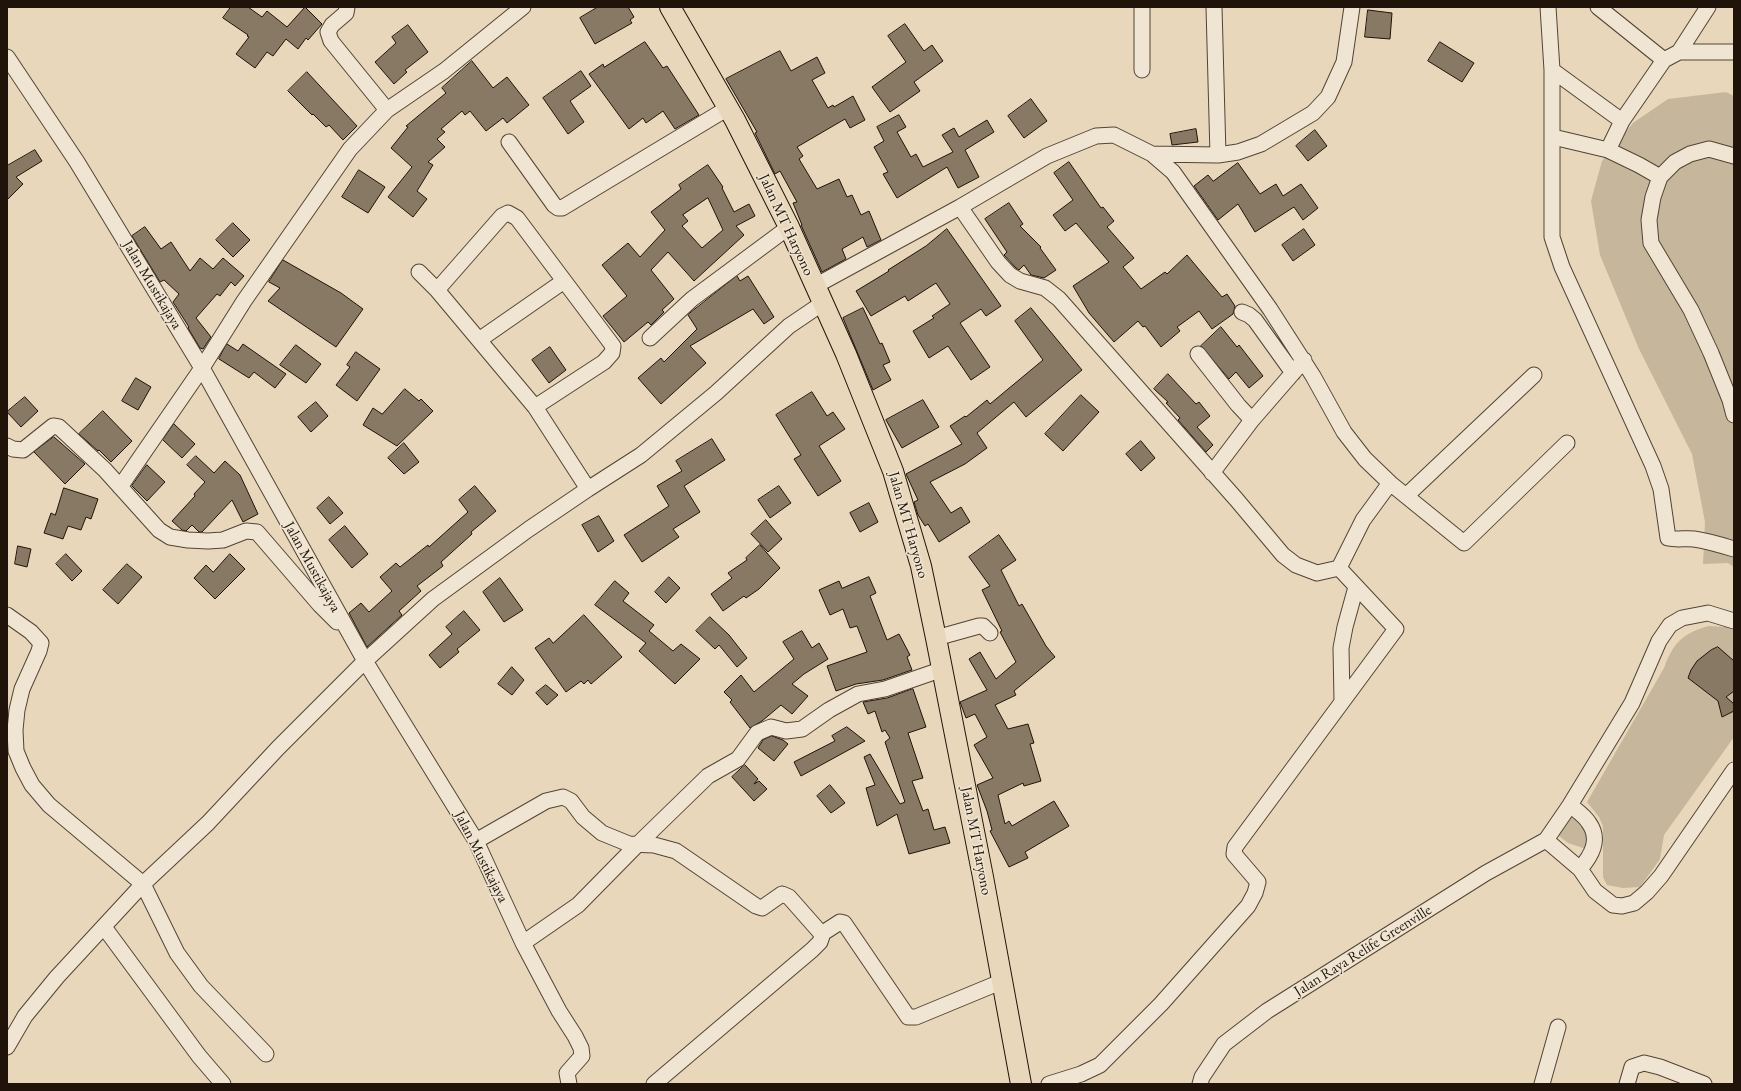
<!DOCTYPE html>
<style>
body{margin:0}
#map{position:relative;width:1741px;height:1091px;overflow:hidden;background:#e8d7ba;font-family:"EB Garamond",serif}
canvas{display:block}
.frame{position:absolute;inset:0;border:8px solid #201309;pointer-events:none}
</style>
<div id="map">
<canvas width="1741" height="1091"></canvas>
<div class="frame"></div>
</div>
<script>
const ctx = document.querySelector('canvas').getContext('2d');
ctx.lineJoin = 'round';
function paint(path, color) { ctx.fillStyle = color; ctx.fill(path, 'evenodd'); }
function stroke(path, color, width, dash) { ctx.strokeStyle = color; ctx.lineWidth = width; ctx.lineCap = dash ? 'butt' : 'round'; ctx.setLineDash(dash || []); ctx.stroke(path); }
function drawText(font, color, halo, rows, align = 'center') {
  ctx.font = font + ' "EB Garamond",serif'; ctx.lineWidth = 3; ctx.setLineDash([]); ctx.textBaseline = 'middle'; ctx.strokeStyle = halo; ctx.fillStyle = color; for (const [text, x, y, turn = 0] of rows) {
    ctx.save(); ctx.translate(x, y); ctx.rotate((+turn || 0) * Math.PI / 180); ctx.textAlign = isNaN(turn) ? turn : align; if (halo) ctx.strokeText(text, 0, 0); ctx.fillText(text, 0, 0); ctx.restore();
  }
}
paint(new Path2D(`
 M 1726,92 L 1734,96 L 1734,567 L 1728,563 L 1703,564 L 1705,522 L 1692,454 L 1639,349 L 1600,255 L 1591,201 L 1602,161 L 1633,123 L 1668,99 Z
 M 1709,626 L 1726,627 L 1734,630 L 1734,737 L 1664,835 L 1660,859 L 1640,887 L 1623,888 L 1607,885 L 1603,877 L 1603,826 L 1599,817 L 1587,802 L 1664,668 C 1673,643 1683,633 1709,626 Z
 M 1571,818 L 1577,819 L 1588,833 L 1586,849 L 1568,843 L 1559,836 L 1559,831 Z`), '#c6b69c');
const building = new Path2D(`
 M 231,7 L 248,7 L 262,17 L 267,11 L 287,27 L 305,7 L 322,24 L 308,40 L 306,38 L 298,49 L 286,39 L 273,56 L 267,52 L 255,68 L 236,54 L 249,37 L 247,36 L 248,35 L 223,18 Z
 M 598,7 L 628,7 L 634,17 L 630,20 L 632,23 L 595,44 L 580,18 Z
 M 1368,10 L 1392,13 L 1390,39 L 1365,37 Z
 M 905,24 L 924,51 L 932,45 L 943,61 L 914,82 L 920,91 L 890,112 L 872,87 L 906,62 L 888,36 Z
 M 408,25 L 428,52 L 405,70 L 407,72 L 394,84 L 375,62 L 396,43 L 392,37 Z
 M 645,42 L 663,68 L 667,66 L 699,115 L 675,129 L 663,111 L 646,123 L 643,118 L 629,129 L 589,74 L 603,64 L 604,67 Z
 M 1440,42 L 1474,63 L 1462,82 L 1428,61 Z
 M 780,51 L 791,71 L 817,57 L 825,73 L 812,80 L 828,108 L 833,105 L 834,107 L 853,96 L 865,120 L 850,128 L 845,119 L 797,147 L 803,156 L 799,159 L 817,189 L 839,179 L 847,197 L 852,195 L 861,215 L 869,211 L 881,240 L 867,247 L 863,237 L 842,249 L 846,259 L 822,272 L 801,225 L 802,225 L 793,203 L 797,202 L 780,171 L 775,174 L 755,133 L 757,132 L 726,79 Z
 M 472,61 L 493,88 L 507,77 L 529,105 L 507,123 L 503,118 L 486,131 L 470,111 L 465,115 L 462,111 L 441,129 L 445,132 L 437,139 L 445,147 L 428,162 L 433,165 L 417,191 L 427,199 L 413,217 L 388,197 L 412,167 L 391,148 L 408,127 L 406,126 L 446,93 L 442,88 Z
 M 581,71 L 591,86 L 570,101 L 584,122 L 568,134 L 543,98 Z
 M 307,72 L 357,126 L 343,140 L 329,125 L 326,127 L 313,114 L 312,115 L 288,91 Z
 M 1031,99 L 1047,121 L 1024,138 L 1008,116 Z
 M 899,115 L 906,127 L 897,132 L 911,157 L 916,154 L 923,167 L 953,152 L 942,135 L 954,128 L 959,137 L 987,120 L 994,132 L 965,150 L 979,177 L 958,188 L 947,167 L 897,198 L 883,174 L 888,172 L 874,147 L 884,141 L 877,127 Z
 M 1196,129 L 1198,142 L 1172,145 L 1170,134 Z
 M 1315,130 L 1327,146 L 1308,161 L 1296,146 Z
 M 35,150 L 42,161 L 16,177 L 23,184 L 7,200 L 7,166 Z
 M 1069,162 L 1101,208 L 1103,207 L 1114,221 L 1107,227 L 1134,258 L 1123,267 L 1141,289 L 1165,272 L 1167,274 L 1187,255 L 1222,297 L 1227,294 L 1235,306 L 1233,314 L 1212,329 L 1199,311 L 1177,327 L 1180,331 L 1161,347 L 1145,326 L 1143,327 L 1138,321 L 1114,342 L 1089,313 L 1073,286 L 1109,262 L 1076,223 L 1065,231 L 1053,215 L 1073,200 L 1054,173 Z
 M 1238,163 L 1260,194 L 1276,184 L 1283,196 L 1301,184 L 1318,208 L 1303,220 L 1294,207 L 1255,232 L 1238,204 L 1218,220 L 1194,186 L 1208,175 L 1213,181 Z
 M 708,165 L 723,187 L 722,188 L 734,212 L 749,204 L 755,216 L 736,226 L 744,235 L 694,281 L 668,252 L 651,270 L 674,299 L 662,310 L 664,312 L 651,325 L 648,322 L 624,342 L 603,316 L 627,296 L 602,265 L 628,243 L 640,257 L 665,230 L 651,212 L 681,189 L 679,185 ZM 708,198 L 723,230 L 702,248 L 682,226 L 688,221 L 683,215 Z
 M 359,170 L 385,187 L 368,213 L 342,197 Z
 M 1009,203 L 1023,224 L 1020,226 L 1041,247 L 1040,248 L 1056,270 L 1044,278 L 1031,275 L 1024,265 L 1019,270 L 1016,268 L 1004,255 L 1007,252 L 985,219 Z
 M 233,223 L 250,240 L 233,257 L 216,240 Z
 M 145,227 L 161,249 L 171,242 L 190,271 L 200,258 L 213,269 L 223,258 L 244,276 L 235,286 L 231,282 L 220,296 L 217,294 L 196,318 L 211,337 L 203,349 L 200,348 L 188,328 L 189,327 L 173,302 L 179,294 L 164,280 L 160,282 L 132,236 Z
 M 947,229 L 1001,306 L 986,316 L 981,309 L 960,323 L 990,367 L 971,380 L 948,346 L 929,358 L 913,331 L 934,318 L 932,316 L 950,304 L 936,283 L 908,301 L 905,296 L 871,316 L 856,291 L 889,271 L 888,270 L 926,246 Z
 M 1304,229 L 1315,245 L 1293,261 L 1282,245 Z
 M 283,260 L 341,293 L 363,309 L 336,347 L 268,301 L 280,288 L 269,282 Z
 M 737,276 L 740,281 L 748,276 L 774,317 L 764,324 L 753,309 L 690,346 L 706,363 L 661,404 L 638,378 L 661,358 L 664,362 L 697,329 L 688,315 Z
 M 863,308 L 880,344 L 882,343 L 890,362 L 883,365 L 891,380 L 873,390 L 843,318 Z
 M 1031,308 L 1082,370 L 1026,417 L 1014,402 L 977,433 L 987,448 L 965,464 L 930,482 L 951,513 L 961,507 L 970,522 L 939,542 L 928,524 L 925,526 L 918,515 L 914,502 L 918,500 L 906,474 L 962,444 L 950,426 L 965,416 L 966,417 L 987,400 L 990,404 L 1043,360 L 1015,321 Z
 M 1221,327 L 1237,347 L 1239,345 L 1263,376 L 1249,388 L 1236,372 L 1229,379 L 1201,346 Z
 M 227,344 L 238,351 L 243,344 L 286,374 L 275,388 L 254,372 L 249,378 L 219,359 Z
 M 296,345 L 321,364 L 306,383 L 280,365 Z
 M 550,347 L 566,370 L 549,383 L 532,360 Z
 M 356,352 L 380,369 L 357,401 L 336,385 L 350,367 L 347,365 Z
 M 1168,374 L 1196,404 L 1199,402 L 1210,416 L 1197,427 L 1213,445 L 1206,452 L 1178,420 L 1180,418 L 1166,403 L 1168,402 L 1154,389 Z
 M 136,378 L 151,387 L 138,410 L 122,401 Z
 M 405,389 L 419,401 L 421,399 L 433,411 L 397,446 L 363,425 L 373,408 L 382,414 Z
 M 812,392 L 827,416 L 833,412 L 845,429 L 819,446 L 841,481 L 818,496 L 794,459 L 801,455 L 776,415 Z
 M 1081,395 L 1099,412 L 1063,451 L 1045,434 Z
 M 25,397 L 38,411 L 21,427 L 7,412 Z
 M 923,400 L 939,427 L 902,448 L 886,420 Z
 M 316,402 L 328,416 L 311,432 L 298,417 Z
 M 103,411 L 132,441 L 111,462 L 99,450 L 98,451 L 79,434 Z
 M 174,424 L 195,444 L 182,458 L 163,440 Z
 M 54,437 L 85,464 L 65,484 L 34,452 Z
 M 712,439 L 725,460 L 684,486 L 700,512 L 673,529 L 679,537 L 642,562 L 624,535 L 669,506 L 657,486 L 682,471 L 676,461 Z
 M 1141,441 L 1155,458 L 1141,471 L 1126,454 Z
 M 404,443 L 419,462 L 404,474 L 388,458 Z
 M 196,456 L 214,473 L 225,461 L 240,475 L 258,514 L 243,522 L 232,500 L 202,532 L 199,532 L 192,525 L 186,531 L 182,530 L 172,521 L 195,496 L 194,494 L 205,482 L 187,465 Z
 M 147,465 L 165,482 L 147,501 L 132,486 Z
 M 475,486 L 496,511 L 471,532 L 472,534 L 441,562 L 443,566 L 417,586 L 421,591 L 399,611 L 402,615 L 367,647 L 349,613 L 361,603 L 369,612 L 392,591 L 380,577 L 396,563 L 400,567 L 428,545 L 429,547 L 468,512 L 459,500 Z
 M 779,486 L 791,503 L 770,518 L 758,500 Z
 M 64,488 L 98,499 L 91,519 L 86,517 L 81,530 L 68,526 L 63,539 L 44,533 L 51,513 L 55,515 Z
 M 329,497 L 343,513 L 330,524 L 317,508 Z
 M 869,503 L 878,522 L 860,532 L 850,513 Z
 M 599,516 L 614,541 L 598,552 L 582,525 Z
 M 766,520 L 782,539 L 768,552 L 751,534 Z
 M 345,526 L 368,554 L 352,568 L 329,540 Z
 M 999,535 L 1016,560 L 1001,570 L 1019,606 L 1022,604 L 1046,646 L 1055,657 L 1014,691 L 1016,695 L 995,705 L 1008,729 L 1028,724 L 1034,743 L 1030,744 L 1041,781 L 1024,786 L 1023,783 L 998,795 L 1005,824 L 1009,821 L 1012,826 L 1054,801 L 1069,826 L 1025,852 L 1028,858 L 1009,867 L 990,831 L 992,830 L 987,811 L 977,785 L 993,778 L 974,745 L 987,737 L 975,714 L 966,718 L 960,702 L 987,690 L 969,659 L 980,652 L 996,679 L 1016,662 L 1000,632 L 1002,631 L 982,590 L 990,586 L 969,557 Z
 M 760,545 L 780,568 L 759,589 L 746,598 L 744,596 L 723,611 L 711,594 L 732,578 L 728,573 L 747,560 L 746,558 Z
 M 18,546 L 31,549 L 27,567 L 15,564 Z
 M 66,554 L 82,571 L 72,581 L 56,564 Z
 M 230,554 L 245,569 L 215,599 L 194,578 L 206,565 L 213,572 Z
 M 127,564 L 142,577 L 118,604 L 103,590 Z
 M 669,577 L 680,588 L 666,603 L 655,592 Z
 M 869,577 L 876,593 L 870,596 L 887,640 L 899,634 L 910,655 L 907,657 L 912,670 L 883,680 L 856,684 L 836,691 L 827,666 L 867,652 L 857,626 L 850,628 L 843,609 L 830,615 L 819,590 L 839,581 L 842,588 Z
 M 500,578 L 523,610 L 504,622 L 483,592 Z
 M 615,581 L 629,593 L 623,601 L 654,625 L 649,631 L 673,651 L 681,644 L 700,659 L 675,684 L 639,651 L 646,643 L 595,605 Z
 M 464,611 L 480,630 L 457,649 L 459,652 L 440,668 L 429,655 L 452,634 L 446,627 Z
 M 584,615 L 622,657 L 591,684 L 588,680 L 584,684 L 581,681 L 566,692 L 535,648 L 549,638 L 553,643 Z
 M 710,617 L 729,635 L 747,658 L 737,667 L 719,645 L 715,649 L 696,631 Z
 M 802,631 L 812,648 L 819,643 L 828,659 L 804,674 L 792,684 L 808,696 L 792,714 L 781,705 L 762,721 L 750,728 L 730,702 L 732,700 L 724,692 L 741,675 L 754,692 L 794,659 L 783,642 Z
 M 1718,647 L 1734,661 L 1734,691 L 1726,697 L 1734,704 L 1734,711 L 1722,717 L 1718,701 L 1688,678 L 1691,670 L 1697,661 L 1711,650 Z
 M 512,667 L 524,680 L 512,695 L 498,684 Z
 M 546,685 L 558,695 L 547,705 L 536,693 Z
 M 913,689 L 926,727 L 908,733 L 923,778 L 912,781 L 923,811 L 928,809 L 934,830 L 945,827 L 950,843 L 909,854 L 897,814 L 877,826 L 866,788 L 875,785 L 864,757 L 870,754 L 900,804 L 905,802 L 885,742 L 890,738 L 885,730 L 882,732 L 875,711 L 868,714 L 863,702 L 887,698 Z
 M 847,727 L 865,741 L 801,776 L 794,762 L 835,741 L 832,736 Z
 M 772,736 L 783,740 L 788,744 L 774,761 L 758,748 L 763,740 Z
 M 745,765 L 758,779 L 754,784 L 759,781 L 767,789 L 754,801 L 732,777 Z
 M 830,785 L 845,803 L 831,813 L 817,796 Z`);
paint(building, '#887965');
stroke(building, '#201309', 1);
const minor = new Path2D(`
 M 347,7 L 346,13 L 332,25 L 328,32 L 331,41 L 387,110
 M 1214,7 L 1218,155
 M 1548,7 L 1552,70 L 1552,237 L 1562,267 L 1653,466 L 1661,489 L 1668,538 C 1677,540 1685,538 1694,539 C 1708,541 1721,545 1734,549
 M 1598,7 L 1664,60
 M 1679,52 L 1734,52
 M 7,57 L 77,162 L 202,368 L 365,661 L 476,841 L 523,943 L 559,1011 L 575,1036 L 581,1048 L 582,1056 L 567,1073 L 569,1084
 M 1142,70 L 1142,7
 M 1552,70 L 1622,121
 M 1553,137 L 1608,150 L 1639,165 L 1660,177
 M 509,142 L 554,205 L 558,208 L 562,208 L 728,108
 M 1608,150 L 1622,121 L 1664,60 L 1679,52 L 1708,7
 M 1152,154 L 1173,172 L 1270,309 L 1313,376 L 1344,432 L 1365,459 L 1390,483 L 1464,543 L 1567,443
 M 1734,156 L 1709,149 L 1690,154 L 1675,162 L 1660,177 L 1653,197 L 1649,220 L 1651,243 L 1691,310 L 1711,353 L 1730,400 L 1734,415
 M 960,207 L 998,262 L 1010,275 L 1020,281 L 1045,288 L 1059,299 L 1236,499 L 1283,555 L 1296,565 L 1317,573 L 1339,568 L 1396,629 L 1235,847 L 1234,854 L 1258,882 L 1255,893 L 1248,906 L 1161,1004 L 1100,1065 L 1081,1074 L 1049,1084
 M 419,272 L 437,290 L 535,407 L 588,489
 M 815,286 L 960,207 L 1047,156 L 1096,136 L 1114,135 L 1152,154 L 1218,155 L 1238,152 L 1261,144 L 1313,113 L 1328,97 L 1344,62 L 1352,7
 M 437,290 L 502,216 L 508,213 L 517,218 L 613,346 L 612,353 L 604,362 L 535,407
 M 1242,312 L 1249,315 L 1255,320 L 1293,373
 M 650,338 L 692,299 L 789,227
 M 479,340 L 564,281
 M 1198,354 L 1238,405 L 1252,420
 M 7,446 L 13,449 L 23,450 L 53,426 L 59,427 L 105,470 L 159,530 L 170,537 L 188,540 L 208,541 L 223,540 L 246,531 L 257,532 L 320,605 L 337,622
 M 1212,473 L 1252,420 L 1304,360
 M 120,487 L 202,368 L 244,301 L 350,149 L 387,110 L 444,71 L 523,7
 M 1406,496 L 1534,375
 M 1339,568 L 1363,520 L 1390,483
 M 7,615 L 31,632 L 41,643 L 39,651 L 22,689 L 17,710 L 15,730 L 16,751 L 23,768 L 32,785 L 49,805 L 143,884 L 177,953 L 201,986 L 266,1054
 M 936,638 L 979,626 L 983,626 L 990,633
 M 1342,700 L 1341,648 L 1345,627 L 1356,587
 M 1570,805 C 1576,810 1585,816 1589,823 C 1601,840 1591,856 1580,869
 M 1546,840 L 1580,869 L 1595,891 L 1613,905 L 1622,906 L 1634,903 L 1647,892 L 1661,876 L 1734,770
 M 476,841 L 546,801 L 563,797 L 571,801 L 583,817 L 602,833 L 629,844 L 654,845 L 676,851 L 756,906 L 762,908 L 782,894 L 789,897 L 819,931 L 823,933 L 840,922 L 844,923 L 908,1017 L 916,1017 L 1003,981
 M 104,927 L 199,1056 L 223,1084
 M 523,943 L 578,905 L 637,845 L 708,776 L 738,759 L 757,733 L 771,727 L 786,731 L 802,729 L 829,710 L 858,694 L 885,689 L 943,669
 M 7,1047 L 25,1016 L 57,977 L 143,884 L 208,823 L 278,748 L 365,661 L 433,599 L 529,529 L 588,489 L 641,455 L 716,393 L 789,326 L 823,303
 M 654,1084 L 812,950 L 820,942 L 823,933
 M 1200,1084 L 1202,1077 L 1224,1044 L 1267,1011 L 1486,873 L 1546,840 L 1570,805 L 1632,703 L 1659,641 L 1670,625 L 1682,618 L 1708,613 L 1734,621
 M 1542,1084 L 1558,1027
 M 1627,1084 L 1632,1067 L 1644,1063 L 1660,1067 L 1704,1084`);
const major = new Path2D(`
 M 670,7 L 735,120 L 789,227 L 846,354 L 893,471 L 921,566 L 936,638 L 983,877 L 1021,1084`);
stroke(minor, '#524435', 17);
stroke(major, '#201309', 22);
stroke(minor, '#f0e5d2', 15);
stroke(major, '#e8d7ba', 20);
drawText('15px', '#201309', '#f0e5d2', [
 ["Jalan MT Haryono",786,225,65],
 ["Jalan Mustikajaya",152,285,59],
 ["Jalan MT Haryono",908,525,74],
 ["Jalan Mustikajaya",312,567,61],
 ["Jalan MT Haryono",976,841,79],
 ["Jalan Mustikajaya",481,857,63],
 ["Jalan Raya Relife Greenville",1363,951,-32]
]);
</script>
